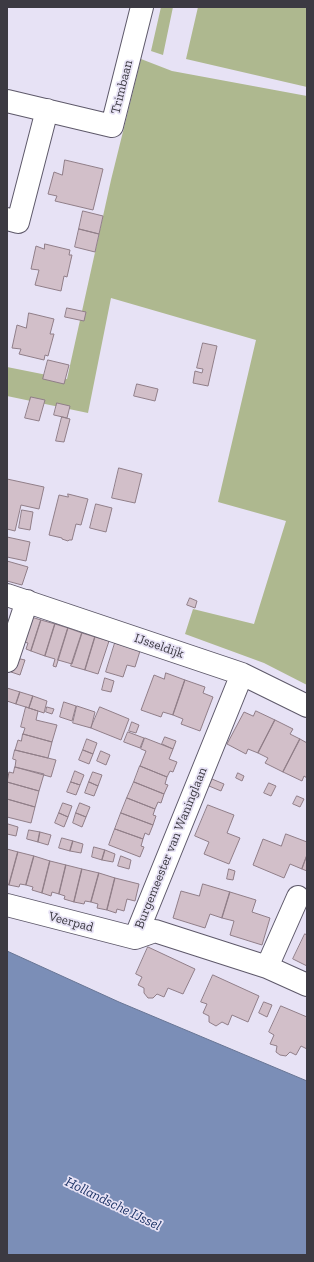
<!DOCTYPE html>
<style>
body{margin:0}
#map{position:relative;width:314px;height:1262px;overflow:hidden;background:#e7e2f5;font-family:"Zilla Slab",serif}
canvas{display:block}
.frame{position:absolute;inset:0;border:8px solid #3c3a42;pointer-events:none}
</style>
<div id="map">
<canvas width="314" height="1262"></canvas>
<div class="frame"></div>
</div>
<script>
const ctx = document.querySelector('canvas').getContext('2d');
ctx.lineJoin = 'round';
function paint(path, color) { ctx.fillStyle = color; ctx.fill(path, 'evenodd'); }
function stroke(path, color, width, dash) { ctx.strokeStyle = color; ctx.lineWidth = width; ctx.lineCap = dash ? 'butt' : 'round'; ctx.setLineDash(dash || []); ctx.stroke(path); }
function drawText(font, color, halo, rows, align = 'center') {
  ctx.font = font + ' "Zilla Slab",serif'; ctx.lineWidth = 3.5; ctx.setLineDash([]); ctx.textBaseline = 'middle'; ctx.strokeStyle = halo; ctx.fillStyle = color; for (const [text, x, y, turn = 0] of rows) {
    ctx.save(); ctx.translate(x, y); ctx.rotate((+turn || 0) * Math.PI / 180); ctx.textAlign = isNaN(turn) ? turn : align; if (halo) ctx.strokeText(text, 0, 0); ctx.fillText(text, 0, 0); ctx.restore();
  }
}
paint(new Path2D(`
 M 161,7 L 173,7 L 163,55 L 151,51 Z
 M 198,7 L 307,7 L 307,87 L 186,59 Z
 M 141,59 L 172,71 L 307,96 L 307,685 L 264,663 L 185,634 L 193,609 L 254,624 L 286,521 L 218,502 L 256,340 L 111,298 L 88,413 L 7,396 L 7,367 L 67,379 L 111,180 Z`), '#aeb88f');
const water = new Path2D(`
 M 7,951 L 119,1002 L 307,1081 L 307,1255 L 7,1255 Z`);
paint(water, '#7b8eb7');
stroke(water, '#687594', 1);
const building = new Path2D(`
 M 65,160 L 103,169 L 93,210 L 55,201 L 57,196 L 48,194 L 54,172 L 62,175 Z
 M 83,211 L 103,216 L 99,234 L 79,229 Z
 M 79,229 L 99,234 L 95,252 L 75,247 Z
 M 45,244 L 70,250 L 69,255 L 72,255 L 67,277 L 64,276 L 61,291 L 35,285 L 39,270 L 31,269 L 36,246 L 44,249 Z
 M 67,308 L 86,312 L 84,321 L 65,317 Z
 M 29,313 L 54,319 L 50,334 L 54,334 L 48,356 L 45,355 L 44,360 L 19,354 L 21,349 L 12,348 L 17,325 L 26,328 Z
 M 203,343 L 217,346 L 208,386 L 193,383 L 195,371 L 202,373 L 203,369 L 197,368 Z
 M 48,360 L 69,365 L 64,384 L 43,379 Z
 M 137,384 L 158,389 L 155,401 L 134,396 Z
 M 31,397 L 45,400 L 39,421 L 25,418 Z
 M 57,403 L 70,406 L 67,418 L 54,415 Z
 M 62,417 L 70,419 L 64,442 L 56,441 Z
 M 119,468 L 142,474 L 135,503 L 112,498 Z
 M 7,479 L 44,487 L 39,509 L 21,505 L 15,531 L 7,529 Z
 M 68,494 L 88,499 L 81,525 L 76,524 L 72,540 L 69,540 L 68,541 L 62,539 L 62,538 L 49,535 L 59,495 L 68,497 Z
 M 96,504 L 112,508 L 106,532 L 90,528 Z
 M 22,510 L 33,512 L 30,530 L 19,528 Z
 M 7,537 L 30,542 L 26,561 L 7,557 Z
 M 7,561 L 28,567 L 22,585 L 7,581 Z
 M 190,598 L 197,601 L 195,608 L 187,605 Z
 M 28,616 L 41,620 L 31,651 L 26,649 L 28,643 L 20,641 Z
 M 41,620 L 55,624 L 45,656 L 31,651 Z
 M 55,624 L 68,628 L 56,667 L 53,666 L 55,659 L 45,656 Z
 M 68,628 L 82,633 L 72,664 L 58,660 Z
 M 82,633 L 95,637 L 85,670 L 71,666 Z
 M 95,637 L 109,641 L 98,674 L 85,670 Z
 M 115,643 L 140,651 L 135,667 L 127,665 L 123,677 L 106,672 Z
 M 16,658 L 25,660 L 20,675 L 11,672 Z
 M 166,673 L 185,680 L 173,715 L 163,712 L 161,717 L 141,710 L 154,675 L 164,679 Z
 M 105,678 L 114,681 L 111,692 L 102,690 Z
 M 185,680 L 205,687 L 203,693 L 213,697 L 200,731 L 181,724 L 183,719 L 173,715 Z
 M 7,688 L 20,692 L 16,704 L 7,701 Z
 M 20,692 L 33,696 L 29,708 L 16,704 Z
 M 33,696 L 47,701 L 44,713 L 29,708 Z
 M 64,702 L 76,706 L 72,721 L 60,717 Z
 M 77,706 L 95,712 L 91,728 L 73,723 Z
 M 26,707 L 38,711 L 36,720 L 57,725 L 52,742 L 23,734 L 25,728 L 21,727 Z
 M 47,707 L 54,709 L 52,714 L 46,712 Z
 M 100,707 L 129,719 L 121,740 L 91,728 Z
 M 256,711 L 275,720 L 258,753 L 248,749 L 246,754 L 227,744 L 244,712 L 253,716 Z
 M 275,720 L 293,729 L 290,734 L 300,739 L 283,772 L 265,763 L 268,758 L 258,753 Z
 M 132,722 L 139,725 L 136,733 L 129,731 Z
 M 128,732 L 144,738 L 140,748 L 124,742 Z
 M 23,734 L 52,742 L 48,758 L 15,750 L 18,740 L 21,741 Z
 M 165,737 L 176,741 L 173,749 L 162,744 Z
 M 145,738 L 173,749 L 169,759 L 177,762 L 173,772 L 170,771 L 167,777 L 140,766 L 146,751 L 141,749 Z
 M 87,739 L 97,743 L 93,754 L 83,750 Z
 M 300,739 L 307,743 L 307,778 L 304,776 L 302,781 L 283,772 Z
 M 15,750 L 56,760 L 51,777 L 15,767 L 16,760 L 13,759 Z
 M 83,750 L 93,754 L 89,764 L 79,760 Z
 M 101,751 L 110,755 L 106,765 L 97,761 Z
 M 140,766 L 167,777 L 165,784 L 168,785 L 164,794 L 134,782 Z
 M 15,767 L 44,774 L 39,791 L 7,782 L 9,772 L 13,773 Z
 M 75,771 L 84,775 L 80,785 L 71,782 Z
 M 93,772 L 102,775 L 98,786 L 89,782 Z
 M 238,773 L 244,776 L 242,781 L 236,778 Z
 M 212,779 L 224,784 L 221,791 L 209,786 Z
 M 7,782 L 39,791 L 35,807 L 7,799 Z
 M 71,782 L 80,785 L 76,795 L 67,792 Z
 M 89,782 L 98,786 L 94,796 L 85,793 Z
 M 134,782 L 164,794 L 161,803 L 158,802 L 155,809 L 127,798 Z
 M 269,783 L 276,786 L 271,796 L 264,793 Z
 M 297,796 L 304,799 L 300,807 L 293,804 Z
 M 127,798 L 155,809 L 153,815 L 156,816 L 153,825 L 121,813 Z
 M 7,799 L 35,807 L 31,823 L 7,817 Z
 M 63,803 L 72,806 L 68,817 L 59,813 Z
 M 80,803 L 90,807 L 86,817 L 76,813 Z
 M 208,805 L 234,815 L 227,833 L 240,838 L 229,864 L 204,854 L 209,842 L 195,836 Z
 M 59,813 L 68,817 L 64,827 L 55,823 Z
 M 76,813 L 86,817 L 82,827 L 73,823 Z
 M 121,813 L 153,825 L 149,835 L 145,833 L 143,839 L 115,829 Z
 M 8,824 L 18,827 L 16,836 L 7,834 Z
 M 115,829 L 143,839 L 141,846 L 144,847 L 140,857 L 109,845 Z
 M 29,830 L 40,832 L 38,842 L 27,839 Z
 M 40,832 L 51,835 L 48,845 L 38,842 Z
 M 286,834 L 307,842 L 307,855 L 302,869 L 290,864 L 284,878 L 253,865 L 263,839 L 281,846 Z
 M 62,838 L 73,841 L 70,851 L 59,848 Z
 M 73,841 L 83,844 L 81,853 L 70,851 Z
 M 94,847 L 105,850 L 102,860 L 92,857 Z
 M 7,849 L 18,852 L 9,885 L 7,884 Z
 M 105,850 L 115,854 L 113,862 L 102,860 Z
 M 18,852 L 34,856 L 26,885 L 20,884 L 19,887 L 9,885 Z
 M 307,855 L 307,871 L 302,869 Z
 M 34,856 L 50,861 L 42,893 L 32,890 L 33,887 L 26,885 Z
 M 121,856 L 131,860 L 129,869 L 118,866 Z
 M 50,861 L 66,865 L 59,894 L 52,892 L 51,896 L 42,893 Z
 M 66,865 L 82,869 L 74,902 L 64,899 L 65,896 L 59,894 Z
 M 82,869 L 99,873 L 91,902 L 85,901 L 84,904 L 74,902 Z
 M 229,869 L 235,871 L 233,880 L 227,879 Z
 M 99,873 L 115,878 L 107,910 L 97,908 L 98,904 L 91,902 Z
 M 115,878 L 139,884 L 135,901 L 127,899 L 124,911 L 117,909 L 116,913 L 107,910 Z
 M 203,884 L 230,892 L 222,918 L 210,914 L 205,928 L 173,918 L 181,891 L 199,896 Z
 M 230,892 L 256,900 L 252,912 L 270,918 L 262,945 L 230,935 L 234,921 L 222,918 Z
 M 305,934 L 307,935 L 307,966 L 293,959 Z
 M 148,947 L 195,969 L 183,994 L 168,988 L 164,997 L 157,994 L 153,998 L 148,998 L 144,993 L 144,988 L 138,985 L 142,977 L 136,974 Z
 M 213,975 L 259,996 L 248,1022 L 232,1015 L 228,1025 L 222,1022 L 216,1026 L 209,1022 L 209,1016 L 203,1013 L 207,1004 L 201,1002 Z
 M 264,1002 L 272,1005 L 267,1017 L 259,1013 Z
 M 281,1006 L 307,1017 L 307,1049 L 301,1046 L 296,1055 L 290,1052 L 286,1056 L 280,1055 L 276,1052 L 277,1046 L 270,1044 L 274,1035 L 269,1032 Z`);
paint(building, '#d2bfc9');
stroke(building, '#907e88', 1);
const minor = new Path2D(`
 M 7,101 L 112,126 L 142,7
 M 7,219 L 18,222 L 47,110
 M 7,595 L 242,674 L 307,706
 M 7,661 L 27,601
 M 242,674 L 135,938 L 155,931 L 267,967 L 298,897
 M 7,905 L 135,938
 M 267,967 L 307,985`);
stroke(minor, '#5e596a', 24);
stroke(minor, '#fff', 22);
drawText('13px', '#3c3a42', '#e7e2f5', [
 ["Trimbaan",122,87,-76],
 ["IJsseldijk",159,646,19],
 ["Burgemeester van Waninglaan",171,848,-68],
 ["Veerpad",71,922,15]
]);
drawText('italic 14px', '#1d3366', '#e7e2f5', [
 ["Hollandsche IJssel",113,1204,26]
]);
</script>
